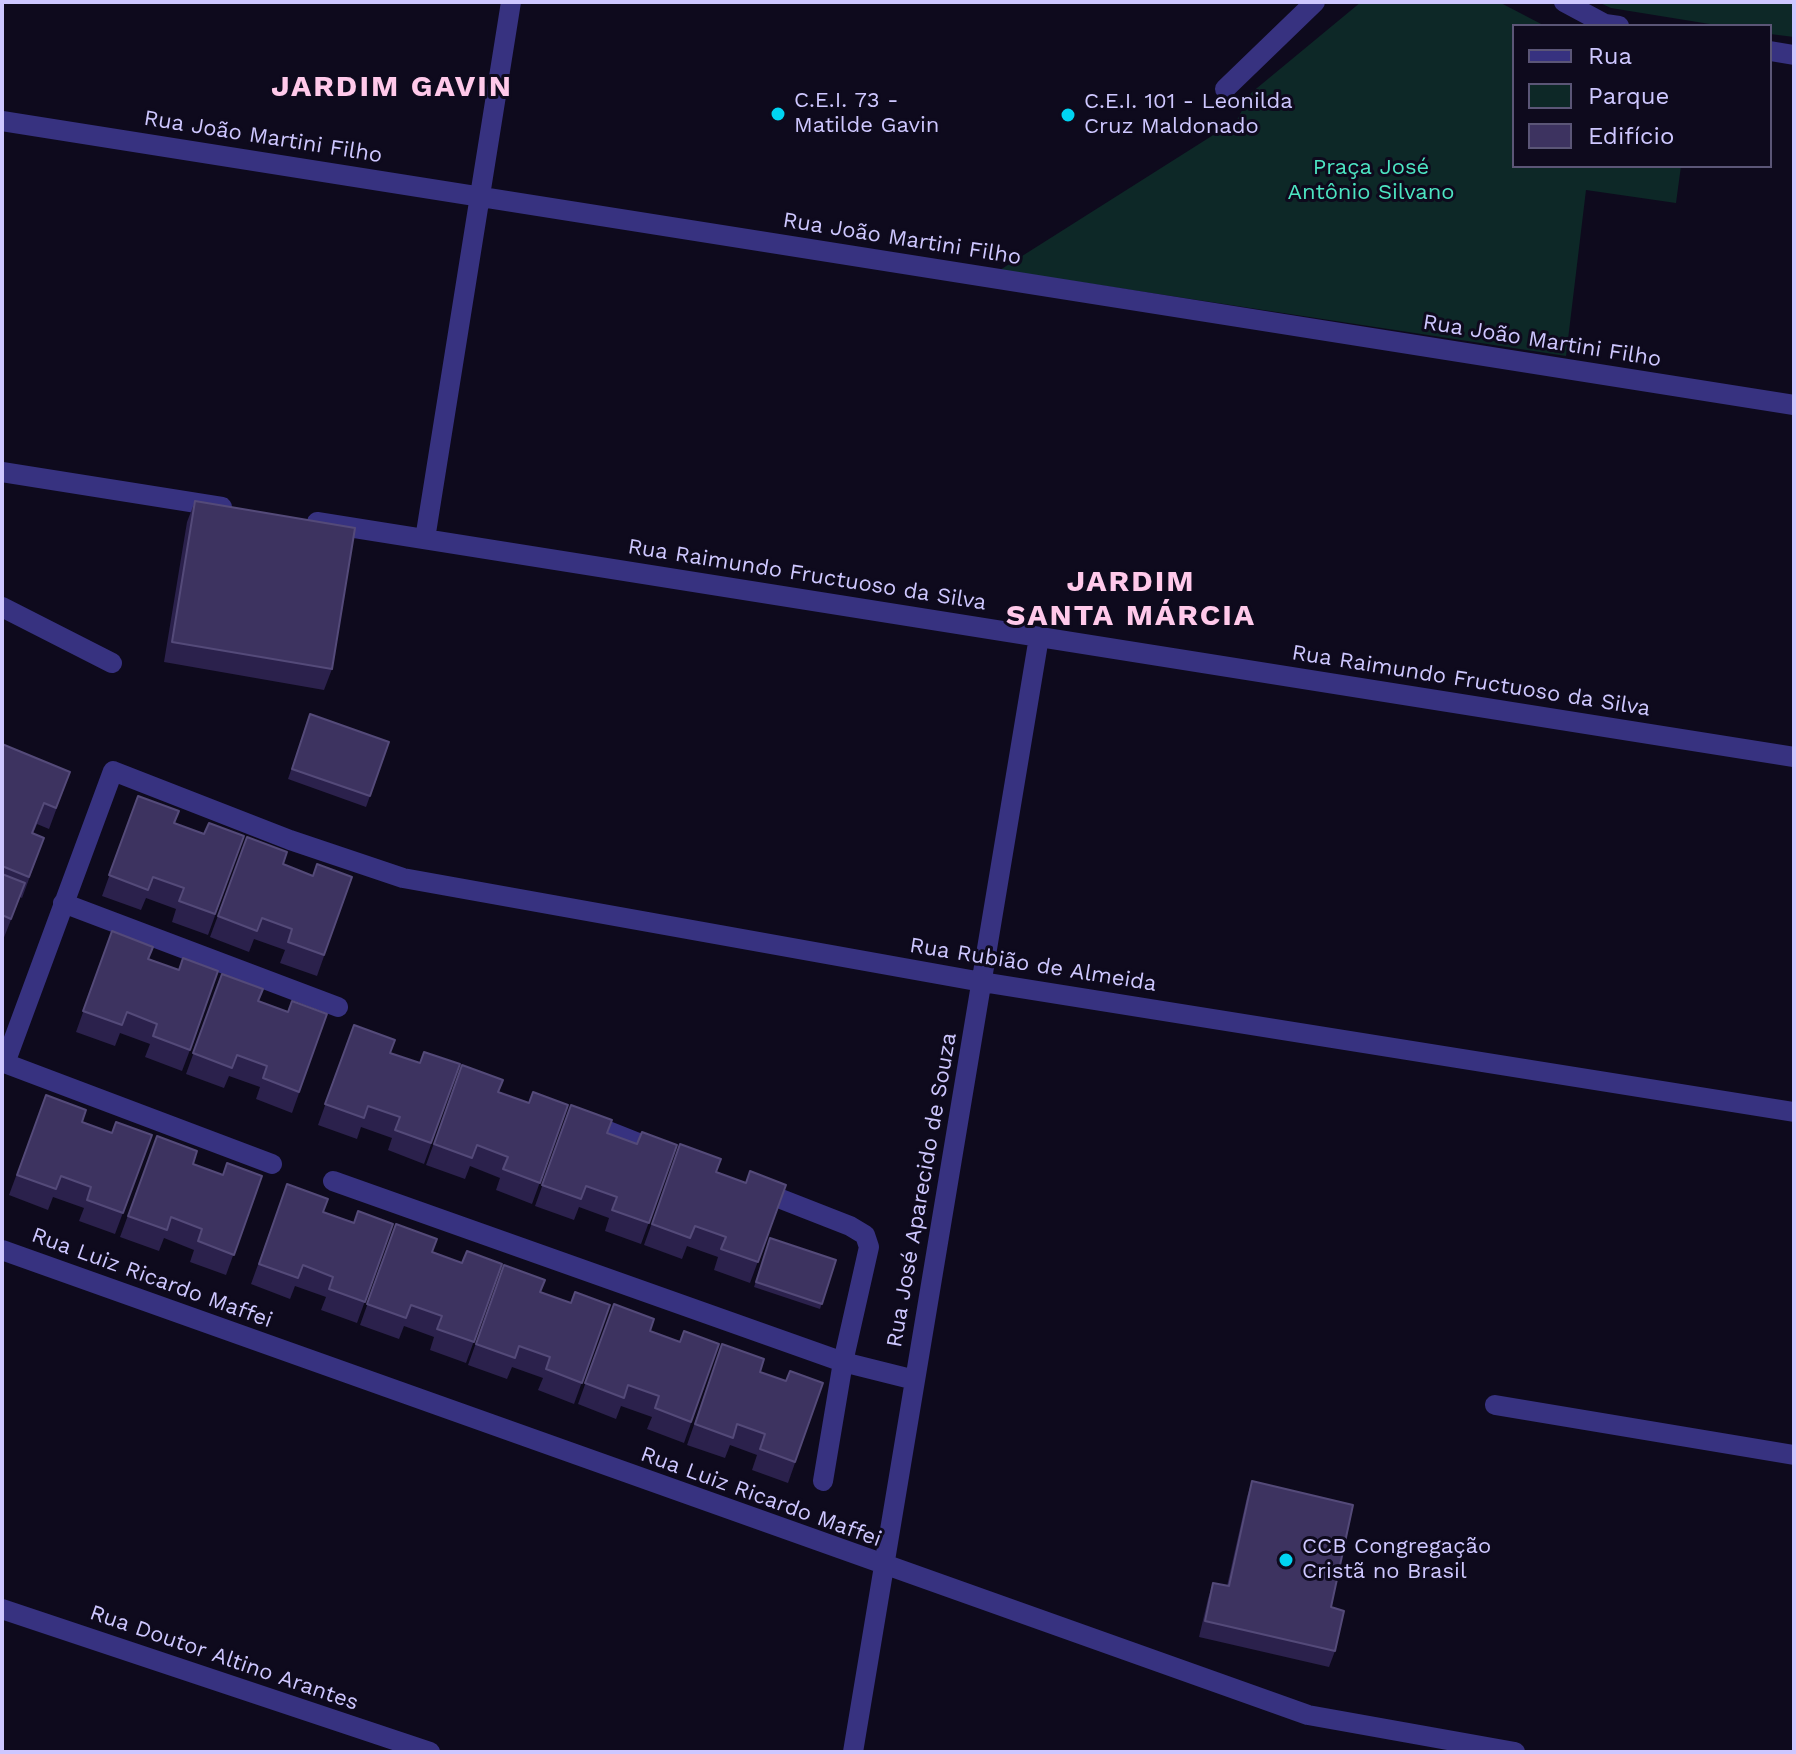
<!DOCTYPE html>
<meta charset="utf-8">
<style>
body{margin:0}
#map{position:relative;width:1796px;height:1754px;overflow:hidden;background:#0e0a1d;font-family:"Work Sans",sans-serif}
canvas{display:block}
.frame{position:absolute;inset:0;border:4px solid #cec7ff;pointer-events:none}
.legend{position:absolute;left:1512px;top:24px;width:260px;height:144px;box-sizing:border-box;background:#0e0a1d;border:2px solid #5b5677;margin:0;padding:10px 14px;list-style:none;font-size:24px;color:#cec7ff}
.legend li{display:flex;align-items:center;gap:16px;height:40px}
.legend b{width:40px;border:2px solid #5b5677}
</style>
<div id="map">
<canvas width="1796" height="1754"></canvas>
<div class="frame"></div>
<ul class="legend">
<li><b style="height:10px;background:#373280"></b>Rua</li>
<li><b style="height:22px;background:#0d2827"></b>Parque</li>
<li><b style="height:22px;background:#3d3360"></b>Edifício</li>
</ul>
</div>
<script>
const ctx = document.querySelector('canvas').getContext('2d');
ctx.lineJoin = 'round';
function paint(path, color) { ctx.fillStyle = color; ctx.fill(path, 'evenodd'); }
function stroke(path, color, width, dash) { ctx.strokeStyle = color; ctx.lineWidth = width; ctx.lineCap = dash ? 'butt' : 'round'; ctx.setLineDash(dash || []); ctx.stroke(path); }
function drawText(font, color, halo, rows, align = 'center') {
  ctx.font = font + ' "Work Sans",sans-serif'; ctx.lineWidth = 6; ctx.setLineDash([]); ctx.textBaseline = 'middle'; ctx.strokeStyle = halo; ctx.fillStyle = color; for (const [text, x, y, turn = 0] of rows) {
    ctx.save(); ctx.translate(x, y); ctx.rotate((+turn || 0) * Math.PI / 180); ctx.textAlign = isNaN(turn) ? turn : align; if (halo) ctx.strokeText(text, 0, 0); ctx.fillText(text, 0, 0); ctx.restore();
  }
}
paint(new Path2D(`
 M 1361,2 L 1499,2 L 1545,26 L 1514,26 L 1514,166 L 1681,166 L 1676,203 L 1586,190 L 1566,356 L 1000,270 L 1237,120 L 1251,93 Z
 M 1598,2 L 1794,2 L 1794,37 L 1770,34 L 1770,26 L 1722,26 L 1611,8 Z`), '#0d2827');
stroke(new Path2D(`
 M 1564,2 L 1605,24 L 1619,26
 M 1770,51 L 1794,55
 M 1225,89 L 1315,2
 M 2,121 L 1794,405
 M 2,472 L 222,507
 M 317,522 L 1794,757
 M 425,539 L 511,2
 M 2,607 L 112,663
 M 63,903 L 338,1007
 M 2,1062 L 272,1164
 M 5,1063 L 113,771 L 290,840 L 403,878 L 982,982 L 1794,1112
 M 583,1121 L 661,1152
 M 333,1181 L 843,1362 L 915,1380
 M 758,1190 L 850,1226 L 865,1235 L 869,1247 L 843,1362 L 823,1481
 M 2,1250 L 1308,1715 L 1515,1752
 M 1495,1405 L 1794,1455
 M 2,1609 L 430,1752
 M 853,1752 L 1039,637`), '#373280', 20);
paint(new Path2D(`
 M 195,501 L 332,669 L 324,690 L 164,662 L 187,522 Z
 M 310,714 L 370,796 L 366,807 L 288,779 Z
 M 2,744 L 70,772 L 49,829 L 37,824 L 33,834 L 44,838 L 22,898 L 20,897 L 3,940 L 2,939 Z
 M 138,796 L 174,823 L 204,834 L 244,836 L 208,935 L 172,922 L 176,909 L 146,898 L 141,910 L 102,896 Z
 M 247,837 L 283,864 L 313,876 L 352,877 L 317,976 L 280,963 L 285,950 L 254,939 L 249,952 L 210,937 Z
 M 112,931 L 148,959 L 190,1050 L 182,1071 L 145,1057 L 150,1044 L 120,1033 L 115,1046 L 76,1032 Z
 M 222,974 L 258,1001 L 288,1012 L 327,1014 L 292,1113 L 256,1099 L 260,1087 L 229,1076 L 224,1088 L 186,1074 Z
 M 354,1025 L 390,1053 L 420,1063 L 460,1064 L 424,1164 L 388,1150 L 392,1138 L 361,1127 L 357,1139 L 318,1125 Z
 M 462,1065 L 498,1092 L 529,1103 L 568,1105 L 532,1204 L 496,1190 L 500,1178 L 470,1166 L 465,1179 L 426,1165 Z
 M 46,1095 L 82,1122 L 112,1133 L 152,1135 L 115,1234 L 79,1221 L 84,1208 L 53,1197 L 48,1210 L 9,1195 Z
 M 571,1105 L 607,1133 L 637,1144 L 677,1145 L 641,1244 L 605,1231 L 609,1218 L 579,1207 L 574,1220 L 535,1206 Z
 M 157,1136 L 193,1164 L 223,1175 L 262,1176 L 226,1275 L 190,1262 L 194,1250 L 164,1238 L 159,1251 L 120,1237 Z
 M 680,1144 L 716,1172 L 746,1183 L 786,1185 L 750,1283 L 714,1270 L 718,1257 L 687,1246 L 682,1259 L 644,1245 Z
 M 287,1184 L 323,1212 L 354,1222 L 393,1224 L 357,1323 L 321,1310 L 326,1297 L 295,1286 L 290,1299 L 251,1284 Z
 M 396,1224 L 432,1252 L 462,1263 L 502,1264 L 466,1363 L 430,1350 L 434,1337 L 404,1326 L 399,1339 L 360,1325 Z
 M 770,1238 L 836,1260 L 820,1309 L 754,1287 Z
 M 504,1265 L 540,1292 L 571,1303 L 610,1305 L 574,1404 L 538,1390 L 543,1378 L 512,1367 L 507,1379 L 468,1365 Z
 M 614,1304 L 650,1332 L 680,1342 L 719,1344 L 684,1443 L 647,1429 L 652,1417 L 621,1406 L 616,1419 L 578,1404 Z
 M 722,1344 L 760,1372 L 786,1381 L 823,1383 L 788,1483 L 752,1470 L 757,1455 L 730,1445 L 725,1458 L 687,1445 Z
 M 1252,1481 L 1331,1607 L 1335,1651 L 1329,1667 L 1199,1637 L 1208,1599 L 1213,1583 L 1227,1586 L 1247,1497 Z`), '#2b214c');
const building = new Path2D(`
 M 195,501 L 355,528 L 332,669 L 172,642 Z
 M 310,714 L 389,742 L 370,796 L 292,769 Z
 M 2,744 L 70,772 L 56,808 L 44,803 L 32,833 L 44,838 L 29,877 L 2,866 Z
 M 138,796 L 179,811 L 174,823 L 204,834 L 209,823 L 244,836 L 215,914 L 179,901 L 184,888 L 153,877 L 148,890 L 109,875 Z
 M 247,837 L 287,852 L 283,864 L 313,876 L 317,864 L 352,877 L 324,955 L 288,942 L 292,929 L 262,918 L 257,931 L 218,916 Z
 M 2,874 L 25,883 L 11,919 L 2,915 Z
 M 112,931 L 153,947 L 148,959 L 179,970 L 183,958 L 218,971 L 190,1050 L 153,1036 L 157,1024 L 127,1012 L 122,1025 L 83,1011 Z
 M 222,974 L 263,989 L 258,1001 L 288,1012 L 292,1001 L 327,1014 L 299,1092 L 263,1078 L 267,1066 L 237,1055 L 232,1068 L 193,1053 Z
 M 354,1025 L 395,1040 L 390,1053 L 420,1063 L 424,1052 L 460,1064 L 431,1143 L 395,1130 L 400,1117 L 368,1106 L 364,1118 L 325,1104 Z
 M 462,1065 L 503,1080 L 498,1092 L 529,1103 L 533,1092 L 568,1105 L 540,1183 L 503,1169 L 508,1157 L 477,1145 L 472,1158 L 434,1144 Z
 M 46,1095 L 86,1110 L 82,1122 L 112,1133 L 116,1122 L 152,1135 L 123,1213 L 87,1200 L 91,1187 L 61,1176 L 56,1189 L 17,1175 Z
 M 571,1105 L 612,1120 L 607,1133 L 637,1144 L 642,1132 L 677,1145 L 649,1223 L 612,1210 L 617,1197 L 586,1186 L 581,1199 L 542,1185 Z
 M 157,1136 L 197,1151 L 193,1164 L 223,1175 L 227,1163 L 262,1176 L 234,1255 L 198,1241 L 202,1229 L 171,1217 L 167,1230 L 128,1216 Z
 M 680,1144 L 721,1159 L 716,1172 L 746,1183 L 750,1171 L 786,1185 L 758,1262 L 721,1249 L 726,1237 L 695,1226 L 690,1238 L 652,1224 Z
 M 287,1184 L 328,1199 L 323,1212 L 354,1223 L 358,1211 L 393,1224 L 365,1302 L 329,1289 L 333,1277 L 303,1265 L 298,1278 L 259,1264 Z
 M 396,1224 L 437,1239 L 432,1252 L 462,1263 L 467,1251 L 502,1264 L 474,1342 L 437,1329 L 442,1316 L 411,1305 L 406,1318 L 367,1304 Z
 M 770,1238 L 836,1260 L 822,1304 L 756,1282 Z
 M 504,1265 L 545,1280 L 540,1292 L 571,1303 L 575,1292 L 610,1305 L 582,1383 L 546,1369 L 550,1357 L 519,1346 L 515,1358 L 476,1344 Z
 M 614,1304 L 654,1319 L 650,1331 L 680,1342 L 684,1331 L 719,1344 L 691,1422 L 655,1408 L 659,1396 L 628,1385 L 624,1398 L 585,1383 Z
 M 722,1344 L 764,1359 L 760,1372 L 786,1381 L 790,1371 L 823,1383 L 795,1462 L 760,1449 L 765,1434 L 737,1424 L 733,1438 L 695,1424 Z
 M 1252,1481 L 1353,1505 L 1331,1607 L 1344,1611 L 1335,1651 L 1205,1621 L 1213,1583 L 1229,1586 Z`);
paint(building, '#3d3360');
stroke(building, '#544a79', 2);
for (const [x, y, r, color] of [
 [778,114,8,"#00d4f2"],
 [1068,115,8,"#00d4f2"],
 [1286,1560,8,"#00d4f2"]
]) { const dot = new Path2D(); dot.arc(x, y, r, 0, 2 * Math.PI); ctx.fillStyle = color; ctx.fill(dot); stroke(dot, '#0e0a1d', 3); }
drawText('22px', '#cec7ff', '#0e0a1d', [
 ["C.E.I. 73 -",794,101],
 ["Matilde Gavin",794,126],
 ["C.E.I. 101 - Leonilda",1084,102],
 ["Cruz Maldonado",1084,127],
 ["CCB Congregação",1302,1547],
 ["Cristã no Brasil",1302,1572]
], 'left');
drawText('22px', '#cec7ff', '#0e0a1d', [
 ["Rua João Martini Filho",263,137,9],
 ["Rua João Martini Filho",902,239,9],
 ["Rua João Martini Filho",1542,341,9],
 ["Rua Raimundo Fructuoso da Silva",807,575,9],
 ["Rua Raimundo Fructuoso da Silva",1471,681,9],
 ["Rua Rubião de Almeida",1033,965,9],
 ["Rua José Aparecido de Souza",922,1190,-80],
 ["Rua Luiz Ricardo Maffei",152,1278,20],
 ["Rua Luiz Ricardo Maffei",761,1497,20],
 ["Rua Doutor Altino Arantes",224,1658,19]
]);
drawText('22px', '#4de5c2', '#0e0a1d', [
 ["Praça José",1371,168],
 ["Antônio Silvano",1371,193]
]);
ctx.letterSpacing = '2px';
drawText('bold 30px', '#ffc9ea', '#0e0a1d', [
 ["JARDIM GAVIN",392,87],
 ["JARDIM",1131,582],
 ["SANTA MÁRCIA",1131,616]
]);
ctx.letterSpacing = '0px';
</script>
